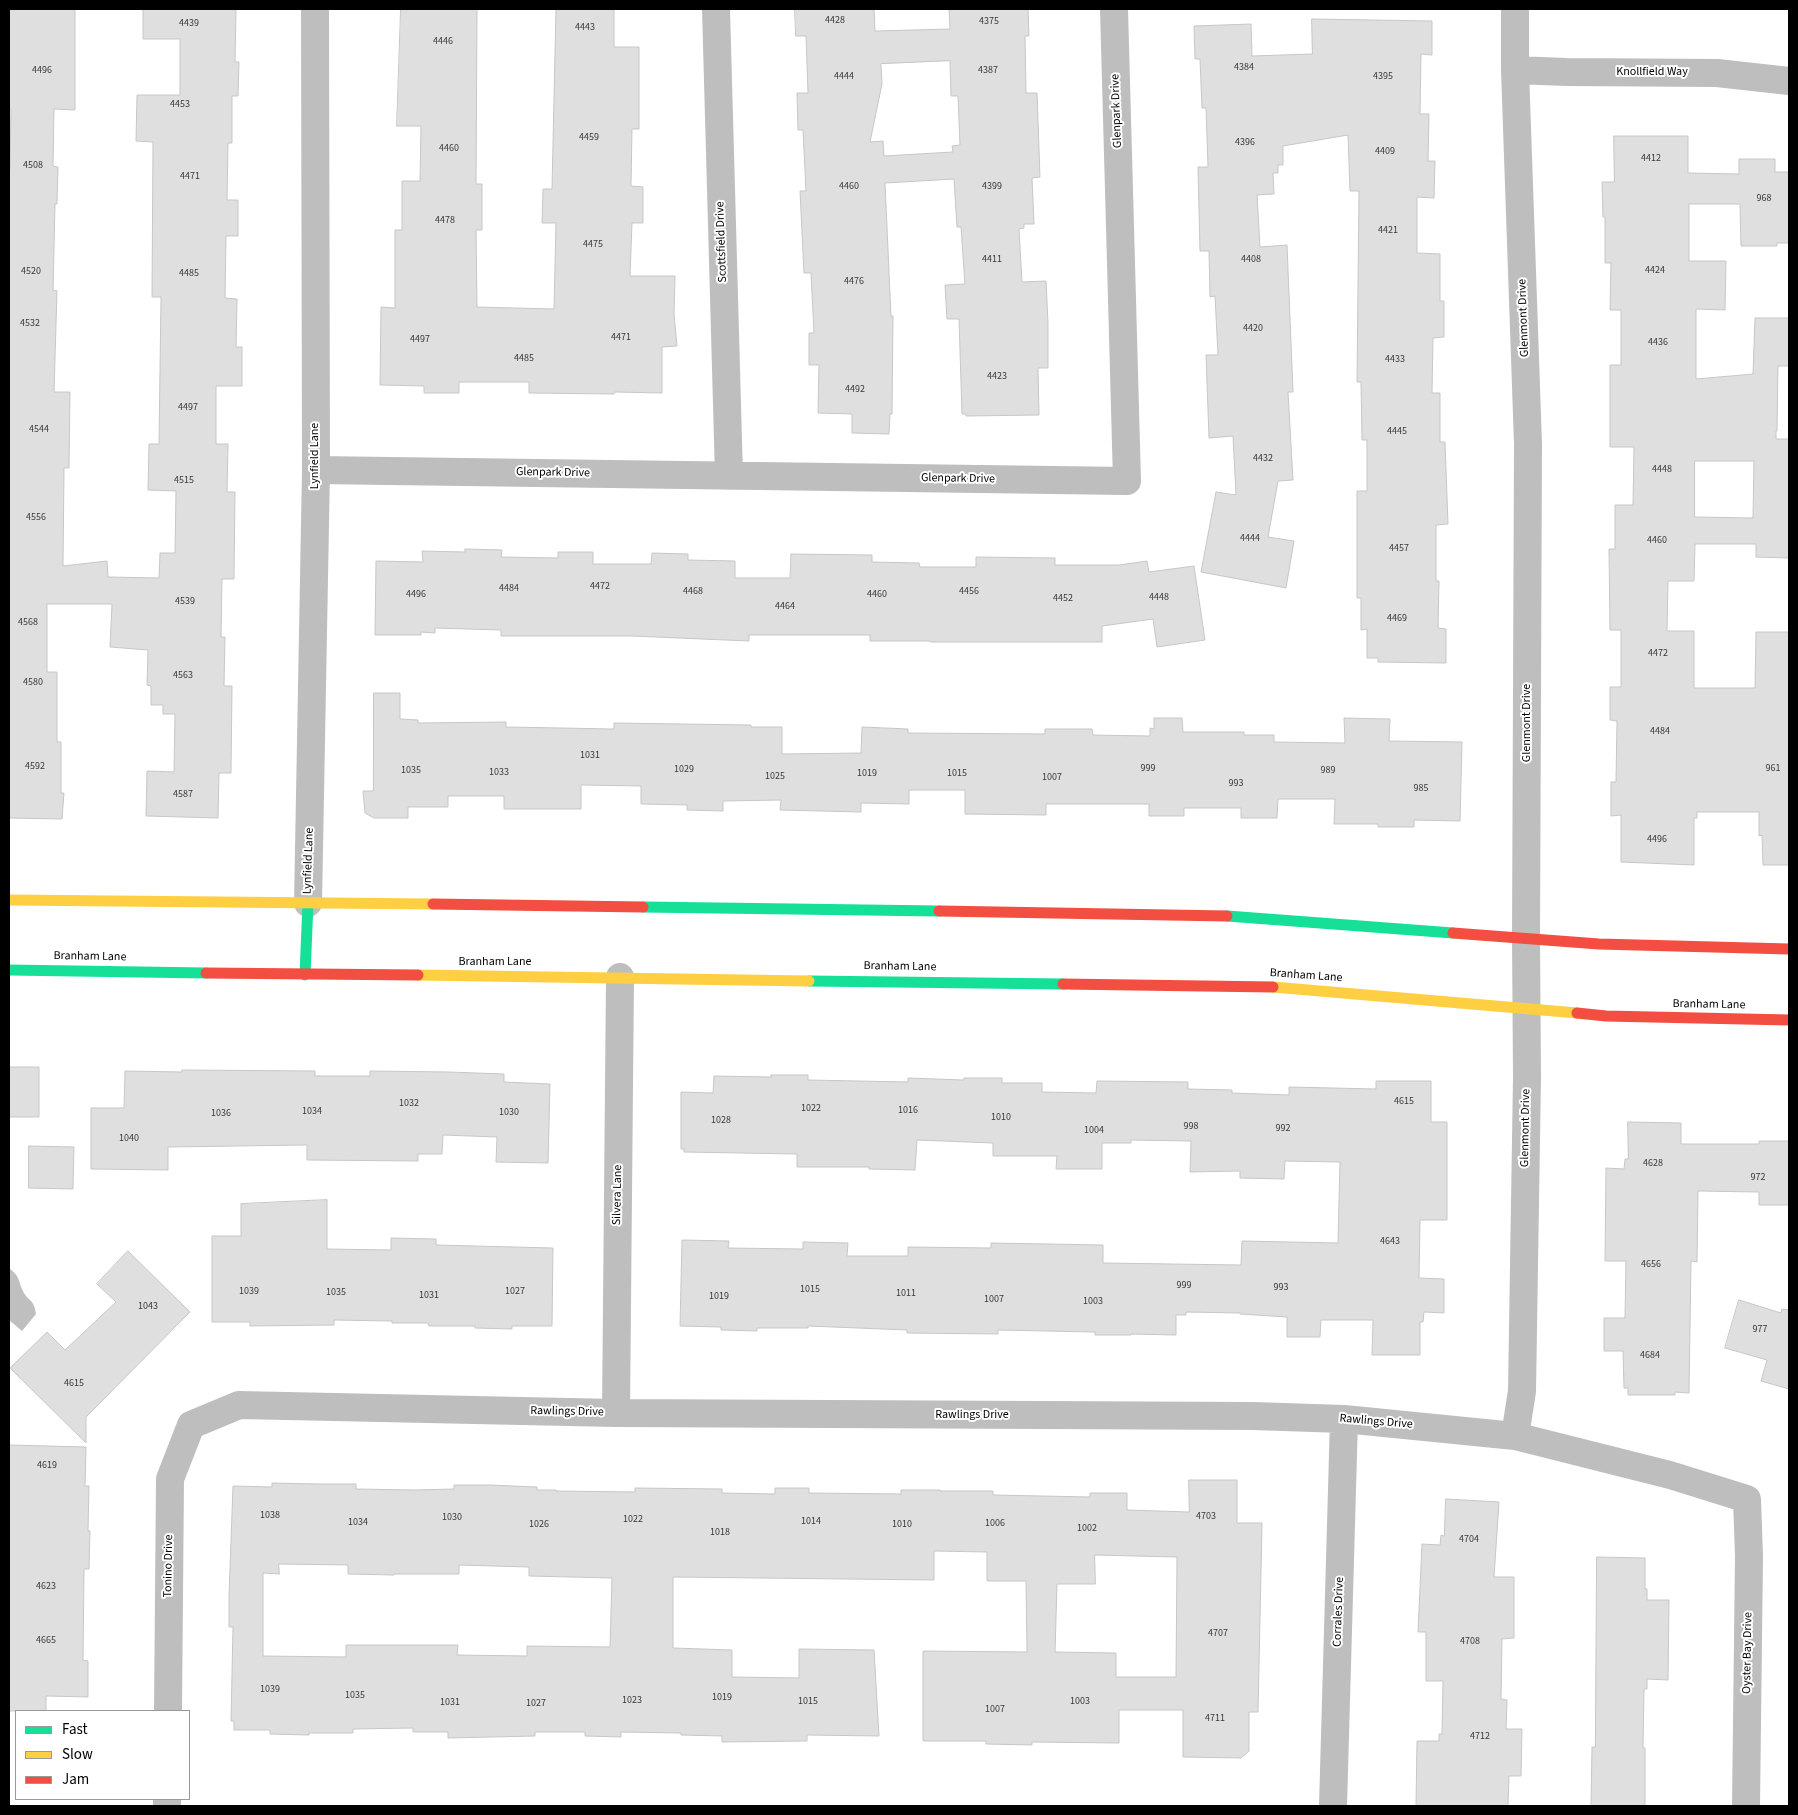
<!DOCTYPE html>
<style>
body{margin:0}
#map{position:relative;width:1798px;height:1815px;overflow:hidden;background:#fff;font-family:"Source Sans 3",sans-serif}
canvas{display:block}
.frame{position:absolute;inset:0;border:10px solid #000;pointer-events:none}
.legend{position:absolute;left:15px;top:1710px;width:175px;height:90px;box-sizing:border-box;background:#fff;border:1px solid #999;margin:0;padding:6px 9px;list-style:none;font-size:15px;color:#000}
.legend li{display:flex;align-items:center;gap:10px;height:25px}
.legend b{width:25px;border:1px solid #999}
</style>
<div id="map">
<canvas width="1798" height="1815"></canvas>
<div class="frame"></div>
<ul class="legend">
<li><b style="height:6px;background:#16e098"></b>Fast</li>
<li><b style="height:6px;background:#ffcf43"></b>Slow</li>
<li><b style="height:6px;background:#f24e42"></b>Jam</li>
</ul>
</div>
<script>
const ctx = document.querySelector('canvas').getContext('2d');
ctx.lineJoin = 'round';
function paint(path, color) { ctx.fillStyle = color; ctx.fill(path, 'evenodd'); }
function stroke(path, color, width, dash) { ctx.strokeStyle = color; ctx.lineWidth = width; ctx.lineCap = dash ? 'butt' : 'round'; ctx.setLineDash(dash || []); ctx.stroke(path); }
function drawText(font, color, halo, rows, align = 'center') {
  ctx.font = font + ' "Source Sans 3",sans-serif'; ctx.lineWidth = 4; ctx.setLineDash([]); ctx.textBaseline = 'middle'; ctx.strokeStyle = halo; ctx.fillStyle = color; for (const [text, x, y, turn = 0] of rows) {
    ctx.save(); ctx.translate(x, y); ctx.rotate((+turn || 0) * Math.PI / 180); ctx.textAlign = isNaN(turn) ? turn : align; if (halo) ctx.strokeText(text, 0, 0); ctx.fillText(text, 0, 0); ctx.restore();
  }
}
paint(new Path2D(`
 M 9,1268 C 21,1278 17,1278 23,1291 C 28,1302 34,1298 36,1314 L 22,1331 L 9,1320 Z`), '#bfbfbf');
const building = new Path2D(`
 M 9,9 L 75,9 L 75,110 L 54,109 L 53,166 L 58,167 L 57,204 L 55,204 L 53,290 L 57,291 L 54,392 L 70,392 L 69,468 L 64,468 L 63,566 L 107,561 L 108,577 L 159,578 L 160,553 L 175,553 L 176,491 L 148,490 L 149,444 L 159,444 L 161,297 L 152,297 L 153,142 L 136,141 L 137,95 L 180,95 L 180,39 L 143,39 L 143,9 L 236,9 L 235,62 L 239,62 L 238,96 L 232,96 L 232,143 L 228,143 L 227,200 L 238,200 L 238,236 L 226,236 L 225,298 L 237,299 L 236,347 L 242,347 L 242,386 L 216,386 L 216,444 L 228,444 L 227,492 L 235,492 L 234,579 L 222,579 L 221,637 L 225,637 L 224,686 L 232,686 L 231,773 L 219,773 L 218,818 L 146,816 L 147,771 L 174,772 L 175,714 L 163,714 L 163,705 L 151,705 L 151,686 L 147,685 L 148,650 L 110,647 L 112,604 L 47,604 L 47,672 L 57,672 L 57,742 L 61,742 L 61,793 L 64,793 L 62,819 L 9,818 L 9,169 L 10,169 L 11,109 L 9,109 Z
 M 401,9 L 477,9 L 476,184 L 482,184 L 482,230 L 476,230 L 477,307 L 554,309 L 556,223 L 542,223 L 543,189 L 552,189 L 556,9 L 614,9 L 614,47 L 639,47 L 639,129 L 632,129 L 631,186 L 643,187 L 643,223 L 632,223 L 630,276 L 675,276 L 674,314 L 677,346 L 662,347 L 662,393 L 615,392 L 614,394 L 529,393 L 529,382 L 459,382 L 459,393 L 424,393 L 424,386 L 380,385 L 381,307 L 395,308 L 395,230 L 402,230 L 402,181 L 420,181 L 421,126 L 397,126 Z
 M 795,9 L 874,9 L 875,31 L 950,29 L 949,9 L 1028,9 L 1029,36 L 1025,36 L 1026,93 L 1037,93 L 1040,177 L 1032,178 L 1034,224 L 1024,224 L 1024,228 L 1019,229 L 1022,282 L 1046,281 L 1048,323 L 1048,368 L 1038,368 L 1039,415 L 966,416 L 966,414 L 962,414 L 959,319 L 947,319 L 945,285 L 965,284 L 961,227 L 957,227 L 954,179 L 885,183 L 891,316 L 893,316 L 892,414 L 890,414 L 889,434 L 852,433 L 852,414 L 818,413 L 819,365 L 809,365 L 809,333 L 814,333 L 811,273 L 804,273 L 800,191 L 806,191 L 803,130 L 798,130 L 797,93 L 808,93 L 806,36 L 796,36 ZM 950,61 L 951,96 L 958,96 L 960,145 L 952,146 L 953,152 L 884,156 L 883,141 L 870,142 L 882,84 L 881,64 Z
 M 1312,19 L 1432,21 L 1432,55 L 1421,54 L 1420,114 L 1429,114 L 1428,161 L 1435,161 L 1434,198 L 1417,197 L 1417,253 L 1440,254 L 1440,301 L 1444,301 L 1444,337 L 1433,338 L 1432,393 L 1440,393 L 1440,442 L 1445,442 L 1448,524 L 1436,525 L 1436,581 L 1439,581 L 1438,628 L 1446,629 L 1446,663 L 1378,662 L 1378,658 L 1367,658 L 1367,629 L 1361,630 L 1361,598 L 1357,598 L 1357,491 L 1367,491 L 1367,440 L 1362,440 L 1361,382 L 1357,382 L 1359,191 L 1350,191 L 1348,135 L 1283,146 L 1283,165 L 1278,165 L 1278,173 L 1273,173 L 1274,194 L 1257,195 L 1260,247 L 1287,245 L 1293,392 L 1288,392 L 1293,480 L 1278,481 L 1268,537 L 1294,541 L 1286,588 L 1201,572 L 1216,492 L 1236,495 L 1233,436 L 1209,438 L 1206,355 L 1218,355 L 1215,296 L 1210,297 L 1209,251 L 1200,251 L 1198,167 L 1208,167 L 1206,108 L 1202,108 L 1200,59 L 1195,59 L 1194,26 L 1251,24 L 1252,56 L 1312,54 Z
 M 1614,136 L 1688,136 L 1688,173 L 1739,174 L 1739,159 L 1775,159 L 1775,172 L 1789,172 L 1789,243 L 1777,243 L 1777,246 L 1741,246 L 1740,204 L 1689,204 L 1689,261 L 1726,261 L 1725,310 L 1696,309 L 1696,379 L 1753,374 L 1755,318 L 1789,318 L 1789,366 L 1778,366 L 1777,431 L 1776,431 L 1776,439 L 1789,439 L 1789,558 L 1756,557 L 1756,544 L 1695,544 L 1694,581 L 1668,581 L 1667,631 L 1694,631 L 1694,688 L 1755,688 L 1756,632 L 1789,632 L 1789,865 L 1763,865 L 1762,835 L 1759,836 L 1759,812 L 1697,812 L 1697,818 L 1694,818 L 1694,865 L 1621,862 L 1621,815 L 1611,816 L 1611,782 L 1616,782 L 1617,721 L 1610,720 L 1610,687 L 1621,687 L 1621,630 L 1610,630 L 1609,549 L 1615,549 L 1615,505 L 1633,505 L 1634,447 L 1610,447 L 1610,365 L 1621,365 L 1621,310 L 1610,310 L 1611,263 L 1605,263 L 1605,217 L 1603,217 L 1602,182 L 1614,182 ZM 1695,461 L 1754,461 L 1753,518 L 1695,517 Z
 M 465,549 L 502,550 L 501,557 L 558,558 L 558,552 L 593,552 L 593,564 L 651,564 L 652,553 L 688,554 L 688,560 L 735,561 L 735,578 L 790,578 L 791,554 L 872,555 L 872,562 L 919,563 L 920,567 L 976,567 L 976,557 L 1055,558 L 1055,565 L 1119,565 L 1147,561 L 1149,572 L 1194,566 L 1205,640 L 1157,647 L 1153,619 L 1102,626 L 1102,642 L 930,642 L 930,641 L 870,641 L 870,635 L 749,635 L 749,641 L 632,636 L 501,636 L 501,630 L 435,628 L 435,633 L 421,632 L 421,635 L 375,635 L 376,561 L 423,562 L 422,551 L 465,552 Z
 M 374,693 L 400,693 L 400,719 L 418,720 L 418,723 L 506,722 L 506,727 L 614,729 L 614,723 L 751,725 L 751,727 L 782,727 L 782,754 L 861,753 L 862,727 L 908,729 L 908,733 L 1045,734 L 1045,729 L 1092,729 L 1093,735 L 1150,736 L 1150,728 L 1154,729 L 1154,718 L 1182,718 L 1183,732 L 1244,732 L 1244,735 L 1274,735 L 1274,742 L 1345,743 L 1344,718 L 1390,719 L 1389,741 L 1462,742 L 1460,821 L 1414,820 L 1414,827 L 1378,827 L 1378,824 L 1334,824 L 1335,799 L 1278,799 L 1277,818 L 1241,818 L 1241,808 L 1184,808 L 1184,816 L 1149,816 L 1149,804 L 1046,804 L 1046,815 L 965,814 L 965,790 L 909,790 L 909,804 L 861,803 L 861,812 L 780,810 L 781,800 L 723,801 L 723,811 L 687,810 L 687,805 L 641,804 L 641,786 L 581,785 L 581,809 L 504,809 L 504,796 L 448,796 L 448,807 L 408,807 L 408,818 L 374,818 L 365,813 L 363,791 L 373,791 Z
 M 9,1067 L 39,1067 L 39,1117 L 9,1117 Z
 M 182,1070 L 315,1071 L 315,1076 L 370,1076 L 370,1071 L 449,1072 L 504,1074 L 504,1082 L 550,1084 L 548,1163 L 496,1162 L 497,1137 L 443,1135 L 442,1154 L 418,1154 L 418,1161 L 307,1160 L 307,1145 L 168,1147 L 168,1170 L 91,1169 L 91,1108 L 124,1108 L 125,1071 L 182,1072 Z
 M 771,1075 L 808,1075 L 808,1080 L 908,1082 L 908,1078 L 964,1080 L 964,1078 L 1002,1078 L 1002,1083 L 1042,1083 L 1042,1092 L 1096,1093 L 1097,1081 L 1188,1082 L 1188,1089 L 1232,1090 L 1232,1093 L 1289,1095 L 1289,1087 L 1376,1089 L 1376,1081 L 1431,1081 L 1431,1122 L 1447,1122 L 1447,1220 L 1420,1220 L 1419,1278 L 1444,1279 L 1444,1313 L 1424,1312 L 1423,1322 L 1420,1322 L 1420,1355 L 1372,1355 L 1373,1320 L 1321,1320 L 1320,1337 L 1287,1337 L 1287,1317 L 1240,1314 L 1240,1313 L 1186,1312 L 1186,1315 L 1176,1315 L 1176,1335 L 1131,1334 L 1131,1335 L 1095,1335 L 1095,1332 L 998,1330 L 998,1334 L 907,1333 L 907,1330 L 808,1326 L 808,1328 L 757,1328 L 757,1331 L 721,1330 L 721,1327 L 680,1326 L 682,1240 L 729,1241 L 728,1248 L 803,1249 L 803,1242 L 848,1243 L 847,1256 L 908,1256 L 908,1247 L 991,1248 L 991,1243 L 1103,1245 L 1103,1263 L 1241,1265 L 1242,1241 L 1338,1243 L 1340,1162 L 1285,1161 L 1284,1179 L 1240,1178 L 1240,1171 L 1190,1172 L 1191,1141 L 1131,1140 L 1131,1143 L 1102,1143 L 1102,1169 L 1056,1169 L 1057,1156 L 993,1156 L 993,1143 L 917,1140 L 915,1170 L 869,1169 L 869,1167 L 797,1167 L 797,1154 L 684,1152 L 684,1149 L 681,1149 L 681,1092 L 713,1093 L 714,1076 L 771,1077 Z
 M 1628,1122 L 1681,1123 L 1681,1144 L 1759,1144 L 1759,1141 L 1789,1141 L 1789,1205 L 1759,1205 L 1759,1192 L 1698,1191 L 1697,1262 L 1691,1261 L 1689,1393 L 1675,1392 L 1675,1395 L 1628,1395 L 1628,1388 L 1624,1388 L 1623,1351 L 1604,1351 L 1604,1318 L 1625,1318 L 1626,1261 L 1605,1261 L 1606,1168 L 1624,1169 L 1625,1159 L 1628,1159 Z
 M 29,1146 L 74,1147 L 73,1189 L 29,1188 Z
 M 327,1200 L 327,1249 L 391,1250 L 391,1238 L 436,1239 L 436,1245 L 553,1248 L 552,1326 L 512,1326 L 512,1329 L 475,1328 L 475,1326 L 429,1326 L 428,1323 L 392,1323 L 392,1321 L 334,1320 L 334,1325 L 250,1326 L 250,1322 L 212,1322 L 212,1236 L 241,1236 L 241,1204 Z
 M 128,1251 L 190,1312 L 86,1417 L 86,1443 L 10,1368 L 47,1332 L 65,1350 L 116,1302 L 97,1284 Z
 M 1739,1300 L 1781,1313 L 1782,1309 L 1789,1310 L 1789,1389 L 1761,1381 L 1767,1360 L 1725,1348 Z
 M 9,1445 L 86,1447 L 85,1486 L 89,1486 L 88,1531 L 90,1531 L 89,1569 L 84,1569 L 83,1660 L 88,1661 L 88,1697 L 46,1696 L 46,1711 L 9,1711 Z
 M 1189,1480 L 1237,1480 L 1237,1523 L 1262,1523 L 1258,1712 L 1249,1712 L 1249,1751 L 1241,1758 L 1183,1757 L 1183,1710 L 1119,1710 L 1119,1743 L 1032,1742 L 1032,1745 L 986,1744 L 986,1741 L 923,1741 L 923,1651 L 1027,1652 L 1026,1581 L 987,1581 L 987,1552 L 934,1551 L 934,1580 L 673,1577 L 673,1648 L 732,1650 L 732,1677 L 799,1678 L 799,1649 L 874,1650 L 879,1736 L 807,1735 L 807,1741 L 722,1742 L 722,1736 L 681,1735 L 681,1733 L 621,1732 L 621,1737 L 585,1736 L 585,1732 L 535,1732 L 535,1736 L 448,1738 L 448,1732 L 413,1732 L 413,1728 L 353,1729 L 353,1733 L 309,1733 L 309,1735 L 270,1734 L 270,1730 L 234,1730 L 234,1721 L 231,1721 L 233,1627 L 229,1627 L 229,1596 L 233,1486 L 272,1487 L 272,1483 L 318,1484 L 356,1484 L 356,1489 L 414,1490 L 454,1489 L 454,1485 L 490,1485 L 537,1487 L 537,1490 L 556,1490 L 556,1491 L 635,1492 L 635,1488 L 722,1489 L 722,1493 L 775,1494 L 775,1488 L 809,1488 L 809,1493 L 901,1494 L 901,1490 L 940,1490 L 940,1491 L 993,1491 L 993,1495 L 1090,1497 L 1090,1493 L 1127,1493 L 1127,1510 L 1189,1512 ZM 1095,1555 L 1177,1557 L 1176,1677 L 1116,1677 L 1116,1653 L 1055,1652 L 1057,1584 L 1095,1584 ZM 279,1564 L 348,1565 L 348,1574 L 394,1575 L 394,1574 L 459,1574 L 459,1565 L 529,1567 L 529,1576 L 612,1578 L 610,1647 L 527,1646 L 527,1656 L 457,1655 L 458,1645 L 346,1645 L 346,1657 L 263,1656 L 263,1573 L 279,1574 Z
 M 1446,1499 L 1499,1502 L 1494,1577 L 1514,1577 L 1514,1638 L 1502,1639 L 1501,1699 L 1507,1700 L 1506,1729 L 1522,1729 L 1521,1776 L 1509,1776 L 1508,1806 L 1416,1806 L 1417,1741 L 1439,1741 L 1439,1734 L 1442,1734 L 1443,1681 L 1426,1681 L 1426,1632 L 1418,1632 L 1422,1544 L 1440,1545 L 1441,1535 L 1444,1536 Z
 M 1597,1557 L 1645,1558 L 1645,1589 L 1647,1589 L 1647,1600 L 1669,1600 L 1668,1680 L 1647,1679 L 1647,1689 L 1644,1689 L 1643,1748 L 1645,1748 L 1645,1806 L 1591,1806 L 1592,1747 L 1595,1747 Z`);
paint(building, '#dfdfdf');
stroke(building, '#c7c7c7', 1);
stroke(new Path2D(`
 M 716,9 L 729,476
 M 1515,9 L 1515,70 L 1528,444 L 1526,938 L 1527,1077 L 1522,1391 L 1515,1436
 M 1515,70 L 1566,72 L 1717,73 L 1789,81
 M 316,470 L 1127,481 L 1114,9
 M 308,903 L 316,470 L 315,9
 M 616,1413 L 620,977
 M 168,1711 L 170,1479 L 191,1425 L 239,1405 L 616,1413 L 1253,1416 L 1344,1419 L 1515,1436 L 1670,1475 L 1747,1499 L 1749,1556 L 1746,1806
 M 167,1806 L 167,1799
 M 1333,1806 L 1344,1419`), '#bebebe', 28);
stroke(new Path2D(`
 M 643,907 L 939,911
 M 1227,916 L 1453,933
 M 9,970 L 206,973
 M 305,975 L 308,903
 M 809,981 L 1063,984`), '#16e098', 11);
stroke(new Path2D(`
 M 9,900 L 433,904
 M 418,975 L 809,981
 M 1273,987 L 1577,1013`), '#ffcf43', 11);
stroke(new Path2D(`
 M 433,904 L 643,907
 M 939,911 L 1227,916
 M 1453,933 L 1599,944 L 1789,949
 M 206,973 L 418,975
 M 1063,984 L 1273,987
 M 1577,1013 L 1606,1016 L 1789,1020`), '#f24e42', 11);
drawText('10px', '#383838', null, [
 ["4428",835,21],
 ["4375",989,22],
 ["4439",189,24],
 ["4443",585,28],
 ["4446",443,42],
 ["4384",1244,68],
 ["4496",42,71],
 ["4387",988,71],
 ["4444",844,77],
 ["4395",1383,77],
 ["4453",180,105],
 ["4459",589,138],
 ["4396",1245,143],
 ["4460",449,149],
 ["4409",1385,152],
 ["4412",1651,159],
 ["4508",33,166],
 ["4471",190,177],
 ["4460",849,187],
 ["4399",992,187],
 ["968",1764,199],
 ["4478",445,221],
 ["4421",1388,231],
 ["4475",593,245],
 ["4411",992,260],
 ["4408",1251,260],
 ["4424",1655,271],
 ["4520",31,272],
 ["4485",189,274],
 ["4476",854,282],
 ["4532",30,324],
 ["4420",1253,329],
 ["4471",621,338],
 ["4497",420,340],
 ["4436",1658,343],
 ["4485",524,359],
 ["4433",1395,360],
 ["4423",997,377],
 ["4492",855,390],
 ["4497",188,408],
 ["4544",39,430],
 ["4445",1397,432],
 ["4432",1263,459],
 ["4448",1662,470],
 ["4515",184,481],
 ["4556",36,518],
 ["4444",1250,539],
 ["4460",1657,541],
 ["4457",1399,549],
 ["4472",600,587],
 ["4484",509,589],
 ["4468",693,592],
 ["4456",969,592],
 ["4496",416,595],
 ["4460",877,595],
 ["4448",1159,598],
 ["4452",1063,599],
 ["4539",185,602],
 ["4464",785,607],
 ["4469",1397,619],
 ["4568",28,623],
 ["4472",1658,654],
 ["4563",183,676],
 ["4580",33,683],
 ["4484",1660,732],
 ["1031",590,756],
 ["4592",35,767],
 ["999",1148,769],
 ["961",1773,769],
 ["1029",684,770],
 ["1035",411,771],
 ["989",1328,771],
 ["1033",499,773],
 ["1019",867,774],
 ["1015",957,774],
 ["1025",775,777],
 ["1007",1052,778],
 ["993",1236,784],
 ["985",1421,789],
 ["4587",183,795],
 ["4496",1657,840],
 ["4615",1404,1102],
 ["1032",409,1104],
 ["1022",811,1109],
 ["1016",908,1111],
 ["1034",312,1112],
 ["1030",509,1113],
 ["1036",221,1114],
 ["1010",1001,1118],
 ["1028",721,1121],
 ["998",1191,1127],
 ["992",1283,1129],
 ["1004",1094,1131],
 ["1040",129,1139],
 ["4628",1653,1164],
 ["972",1758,1178],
 ["4643",1390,1242],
 ["4656",1651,1265],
 ["999",1184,1286],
 ["993",1281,1288],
 ["1015",810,1290],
 ["1039",249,1292],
 ["1027",515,1292],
 ["1035",336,1293],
 ["1011",906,1294],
 ["1031",429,1296],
 ["1019",719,1297],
 ["1007",994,1300],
 ["1003",1093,1302],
 ["1043",148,1307],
 ["977",1760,1330],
 ["4684",1650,1356],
 ["4615",74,1384],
 ["4619",47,1466],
 ["1038",270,1516],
 ["4703",1206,1517],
 ["1030",452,1518],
 ["1022",633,1520],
 ["1014",811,1522],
 ["1034",358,1523],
 ["1006",995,1524],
 ["1026",539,1525],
 ["1010",902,1525],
 ["1002",1087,1529],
 ["1018",720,1533],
 ["4704",1469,1540],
 ["4623",46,1587],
 ["4707",1218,1634],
 ["4665",46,1641],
 ["4708",1470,1642],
 ["1039",270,1690],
 ["1035",355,1696],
 ["1019",722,1698],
 ["1023",632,1701],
 ["1015",808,1702],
 ["1003",1080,1702],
 ["1031",450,1703],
 ["1027",536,1704],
 ["1007",995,1710],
 ["4711",1215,1719],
 ["4712",1480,1737]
]);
drawText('12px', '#000', '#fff', [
 ["Knollfield Way",1652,72],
 ["Glenpark Drive",1117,111,-92],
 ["Scottsfield Drive",722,242,-92],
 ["Glenmont Drive",1524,318,-92],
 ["Lynfield Lane",315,456,-90],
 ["Glenpark Drive",553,473,1],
 ["Glenpark Drive",958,479,1],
 ["Glenmont Drive",1527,723,-90],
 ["Lynfield Lane",309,861,-88],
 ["Branham Lane",90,957,1],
 ["Branham Lane",495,962],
 ["Branham Lane",900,967,1],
 ["Branham Lane",1306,976,4],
 ["Branham Lane",1709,1005,1],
 ["Glenmont Drive",1526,1128,-89],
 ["Silvera Lane",618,1195,-89],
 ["Rawlings Drive",567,1412,1],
 ["Rawlings Drive",972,1415],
 ["Rawlings Drive",1376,1422,5],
 ["Tonino Drive",169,1566,-89],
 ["Corrales Drive",1339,1612,-88],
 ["Oyster Bay Drive",1748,1653,-89]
]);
</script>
